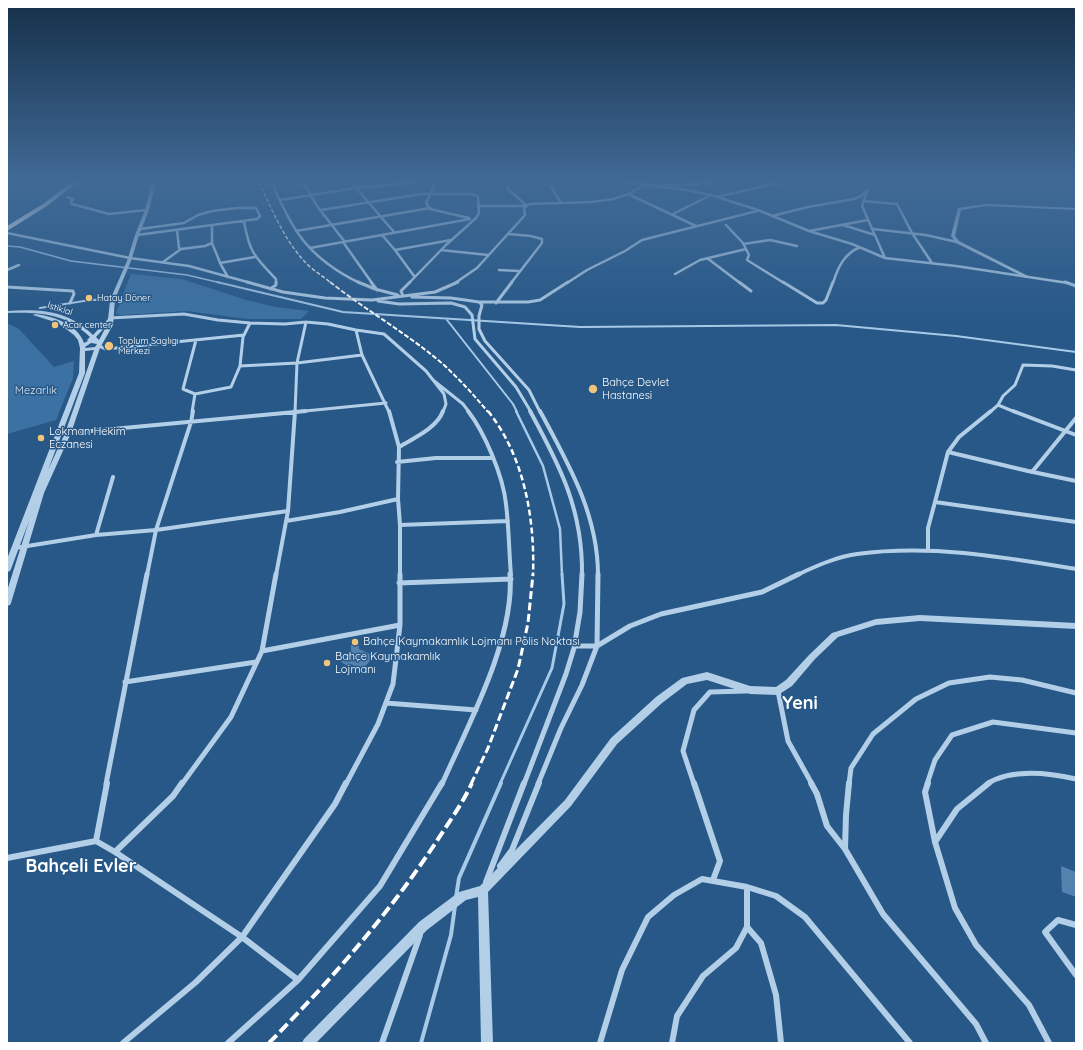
<!DOCTYPE html>
<meta charset="utf-8">
<style>
body{margin:0}
#map{position:relative;width:1083px;height:1050px;overflow:hidden;background:#275887;font-family:Quicksand,sans-serif}
canvas{display:block}
.frame{position:absolute;inset:0;border:8px solid #fff;pointer-events:none}
</style>
<div id="map">
<canvas width="1083" height="1050"></canvas>
<div class="frame"></div>
</div>
<script>
const ctx = document.querySelector('canvas').getContext('2d');
ctx.lineJoin = 'round';
function paint(path, color) { ctx.fillStyle = color; ctx.fill(path, 'evenodd'); }
function stroke(path, color, width, dash) { ctx.strokeStyle = color; ctx.lineWidth = width; ctx.lineCap = dash ? 'butt' : 'round'; ctx.setLineDash(dash || []); ctx.stroke(path); }
function drawText(font, color, halo, rows, align = 'center') {
  ctx.font = font + ' Quicksand,sans-serif'; ctx.lineWidth = 3; ctx.setLineDash([]); ctx.textBaseline = 'middle'; ctx.strokeStyle = halo; ctx.fillStyle = color; for (const [text, x, y, turn = 0] of rows) {
    ctx.save(); ctx.translate(x, y); ctx.rotate((+turn || 0) * Math.PI / 180); ctx.textAlign = isNaN(turn) ? turn : align; if (halo) ctx.strokeText(text, 0, 0); ctx.fillText(text, 0, 0); ctx.restore();
  }
}
paint(new Path2D(`
 M 131,274 L 182,279 L 246,300 L 276,307 L 309,311 L 301,319 L 248,319 L 187,311 L 120,315 L 116,313 Z
 M 7,323 L 19,329 L 54,367 L 74,361 L 73,378 L 56,420 L 7,434 Z`), '#3c72a3');
stroke(new Path2D(`
 M 7,246 L 20,247 L 71,261 L 187,275 L 221,283`), '#a8cae9', 1.5);
stroke(new Path2D(`
 M 217,282 L 343,312 L 580,327 L 836,325 L 956,336 L 1076,352
 M 447,320 L 513,404 L 517,412`), '#a8cae9', 2);
stroke(new Path2D(`
 M 516,411 L 543,466 L 560,529 L 562,575`), '#a8cae9', 2.5);
stroke(new Path2D(`
 M 500,784 L 552,668 L 564,604 L 562,574`), '#a8cae9', 3);
stroke(new Path2D(`
 M 456,897 L 459,878 L 501,783
 M 421,1043 L 451,935 L 455,906`), '#a8cae9', 4);
paint(new Path2D(`
 M 358,639 L 359,649 L 374,656 L 362,670 L 351,664 L 349,667 L 341,662 L 351,652 L 351,640 Z
 M 1061,866 L 1076,872 L 1076,897 L 1062,892 Z`), '#5483b0');
stroke(new Path2D(`
 M 271,182 C 280,200 288,220 300,236 C 314,256 338,273 360,283
 M 303,182 L 317,206 L 345,242
 M 351,182 L 394,232
 M 433,182 L 433,188 L 426,203 L 430,209 L 469,218
 M 509,182 L 508,189 L 527,206
 M 548,182 L 561,203
 M 868,190 L 862,206 L 885,258
 M 628,194 L 696,226
 M 67,197 L 73,199 L 71,202 L 72,204 L 109,214 L 147,210
 M 716,197 L 778,183 L 777,182
 M 280,200 L 356,188 L 419,182
 M 863,201 L 897,204 L 912,233 L 932,263
 M 478,206 L 526,206
 M 321,210 L 421,194 L 470,194 L 478,196 L 479,213 L 476,218 L 446,245 L 409,283
 M 673,214 L 711,195
 M 772,216 L 808,207 L 854,199 L 861,196 L 868,190
 M 244,221 C 249,252 255,257 276,279 L 276,283
 M 726,225 L 743,243 L 749,255 L 747,260 L 784,283
 M 843,225 L 875,235
 M 873,229 L 926,235 L 957,242
 M 177,230 L 179,248 L 181,249
 M 296,231 L 430,208
 M 809,231 L 868,220
 M 7,233 L 130,258 L 189,266 L 251,283
 M 509,234 L 531,236 L 542,239 L 542,243 L 511,283
 M 137,235 L 257,219 L 260,216 L 256,208 L 237,208 L 212,211 L 198,215 L 184,223 L 140,229
 M 382,235 L 395,250
 M 343,242 L 372,283
 M 212,243 L 221,265 L 228,277
 M 743,244 L 770,240 L 797,246
 M 310,248 L 470,219
 M 441,250 L 488,255
 M 707,258 L 740,283
 M 163,262 L 181,249 L 205,246 L 212,243 L 212,226
 M 220,263 L 255,257
 M 7,270 L 19,265
 M 499,270 L 519,271
 M 675,274 L 700,260 L 746,249
 M 414,276 L 395,250 L 451,240
 M 455,283 L 477,268 L 525,215 L 524,208 L 529,204 L 591,202 L 613,199 L 629,194 L 644,185 L 686,190 L 711,195 L 758,210 L 809,231 L 852,244 L 885,258 L 956,266 L 1068,283
 M 567,283 L 587,270 L 625,251 L 642,240 L 757,211
 M 833,283 C 838,267 844,254 860,247`), '#b3cfe8', 2.5);
stroke(new Path2D(`
 M 247,282 L 283,292 L 325,298 L 372,300 L 435,292 L 458,282
 M 358,282 L 375,289 L 398,295
 M 371,282 L 377,290
 M 739,282 L 751,291
 M 783,282 L 817,303 L 823,303 L 826,300 L 833,282
 M 1065,282 L 1076,286
 M 7,287 L 73,291 L 74,294 L 70,303
 M 270,289 L 276,285 L 276,282
 M 403,296 L 401,291 L 410,282
 M 412,297 L 451,298 L 479,302 L 482,305 L 479,316 L 479,329 L 485,341 L 529,390 L 540,412
 M 378,301 L 399,304 L 451,303 L 465,307 L 472,315 L 475,339 L 516,387 L 531,412
 M 480,302 L 528,302 L 540,300 L 568,282
 M 496,303 L 512,282
 M 110,318 L 184,314 L 218,320 L 250,323 L 285,324 L 306,322 L 328,324 L 356,330 L 362,355 L 389,412
 M 356,330 L 384,334 L 426,371 L 444,394 L 446,404 L 443,412
 M 99,346 L 106,349 L 244,335
 M 240,366 L 243,337 L 250,323
 M 433,380 L 463,404 L 469,412
 M 195,394 L 183,389 L 196,340
 M 998,405 L 1015,412
 M 192,412 L 195,394 L 231,387 L 240,366 L 297,363 L 362,355
 M 295,412 L 386,403
 M 295,412 L 297,363 L 306,322
 M 990,412 L 998,405 L 1003,396 L 1015,385 L 1023,365 L 1052,366 L 1076,370`), '#b3cfe8', 3);
stroke(new Path2D(`
 M 389,411 L 399,447 L 398,499 L 400,525 L 400,575
 M 468,411 C 485,433 503,476 506,504 C 509,528 509,552 511,575
 M 530,411 C 560,466 583,510 582,575
 M 540,411 C 568,463 598,514 598,575
 M 1013,411 L 1076,435
 M 59,434 L 306,411
 M 399,447 C 414,438 437,428 443,411
 M 948,452 L 959,437 L 991,411
 M 397,462 L 436,458 L 493,458
 M 1032,472 L 1076,418
 M 1076,481 L 1028,471 L 948,452 L 935,502 L 1076,522
 M 286,521 L 340,512 L 398,499
 M 400,525 L 508,521
 M 96,535 L 113,477
 M 15,548 L 96,535 L 156,530 L 288,511
 M 928,550 L 928,528 L 935,502
 M 147,575 L 156,530 L 191,422 L 193,411
 M 276,575 L 288,511 L 295,411
 M 797,575 C 816,566 836,557 857,554 C 930,544 1004,557 1076,569`), '#b3cfe8', 4);
stroke(new Path2D(`
 M 399,583 L 511,579
 M 574,646 L 597,646 L 630,626 L 661,614 L 762,592 L 799,574
 M 262,651 L 400,625
 M 125,682 L 256,662
 M 778,691 L 788,741 L 812,784
 M 386,703 L 476,710
 M 106,784 L 147,574
 M 182,784 L 231,717 L 262,651 L 276,574
 M 346,784 L 378,724 L 393,684 L 400,625 L 400,574
 M 442,784 C 468,725 515,639 510,574
 M 524,784 L 566,674 L 574,648 L 580,612 L 582,574
 M 538,784 L 561,728 L 582,685 L 597,646 L 598,574
 M 694,784 L 683,751 L 694,710 L 710,692 L 746,691
 M 849,784 L 851,768 L 873,734 L 916,699 L 949,683 L 990,677 L 1022,680 L 1076,693
 M 927,784 L 935,760 L 952,735 L 993,722 L 1076,733
 M 987,784 C 1012,768 1049,773 1076,779`), '#b3cfe8', 5);
stroke(new Path2D(`
 M 694,783 L 720,861 L 713,880
 M 811,783 L 817,794 L 827,826 L 845,849 L 883,914 L 976,1024 L 986,1043
 M 928,783 L 925,792 L 935,842 L 955,908 L 976,945 L 1029,1005 L 1049,1043
 M 96,841 L 107,783
 M 935,842 L 957,809 L 989,783
 M 845,849 L 846,815 L 849,783
 M 115,852 L 173,796 L 182,783
 M 7,858 L 96,841 L 115,852 L 242,937 L 298,980
 M 500,866 L 512,850 L 539,783
 M 486,882 L 524,783
 M 1076,925 L 1058,920 L 1045,932 L 1076,975
 M 747,927 L 761,943 L 776,995 L 781,1043
 M 123,1043 L 196,982 L 242,937 L 335,804 L 346,783
 M 228,1043 L 298,980 L 380,886 L 442,783
 M 382,1043 L 420,935
 M 600,1043 L 622,970 L 648,917 L 674,895 L 702,879 L 747,887 L 776,896 L 805,917 L 910,1043
 M 672,1043 L 677,1016 L 703,976 L 736,948 L 747,927 L 747,887`), '#b3cfe8', 6);
paint(new Path2D(`
 M 152,182 L 156,182 L 149,210 L 139,235 L 131,261 L 115,299 L 113,325 L 100,348 L 71,433 L 44,493 L 11,603 L 10,605 L 7,606 L 7,591 L 29,521 L 11,569 L 10,571 L 7,572 L 7,559 L 79,373 L 80,348 L 78,340 L 74,335 L 58,323 L 33,315 L 35,314 C 52,316 78,324 84,343 L 88,341 L 87,340 L 90,337 C 65,313 40,312 7,313 L 7,311 C 41,309 67,310 93,335 L 108,319 L 110,301 L 90,301 L 40,309 L 38,308 L 40,307 L 90,299 L 111,298 L 127,261 L 135,235 L 145,210 ZM 107,325 L 99,340 L 96,337 ZM 91,343 L 97,344 L 95,347 L 86,348 L 85,347 ZM 94,350 L 65,433 L 48,470 L 85,373 L 85,351 Z
 M 621,182 L 670,184 L 720,182 C 707,188 634,188 621,182 Z
 M 986,204 L 1076,208 L 1076,210 L 986,206 L 961,210 L 955,236 L 959,241 L 1028,276 L 1028,278 L 1026,278 L 956,243 L 951,236 L 958,208 Z
 M 920,615 L 1076,623 L 1076,629 L 920,621 L 876,625 L 838,637 L 815,659 L 792,686 L 778,695 L 750,694 L 707,680 L 687,684 L 662,703 L 617,744 L 571,806 L 488,892 L 493,1043 L 481,1043 L 478,897 L 466,900 L 427,930 L 316,1043 L 302,1043 L 304,1039 L 419,922 L 459,892 L 480,886 L 565,800 L 611,738 L 656,697 L 682,678 L 707,672 L 750,686 L 776,687 L 786,680 L 809,655 L 832,633 L 876,619 Z`), '#b3cfe8');
paint(new Path2D(`
 M 72,182 L 78,182 L 47,206 L 7,231 L 7,226 L 43,204 Z`), '#fafcfe');
stroke(new Path2D(`
 M 259,182 C 272,210 286,244 309,266 C 316,272 324,277 331,283`), '#fff', 1.5, [4, 2]);
stroke(new Path2D(`
 M 330,282 C 367,311 408,334 444,365 C 460,380 474,395 488,412`), '#fff', 2, [5, 2]);
stroke(new Path2D(`
 M 488,411 C 524,456 535,518 533,575`), '#fff', 2.5, [6, 3]);
stroke(new Path2D(`
 M 471,784 L 488,748 L 518,669 L 528,623 L 533,574`), '#fff', 3, [8, 3.5]);
stroke(new Path2D(`
 M 269,1043 C 334,977 394,908 444,830 C 454,815 464,800 472,783`), '#fff', 4, [11, 4.5]);
const sky = ctx.createLinearGradient(0, 0, 0, 329);
sky.addColorStop(0, '#15304a');
sky.addColorStop(0.55, '#416a96');
sky.addColorStop(1, '#416a9600');
ctx.fillStyle = sky;
ctx.fillRect(0, 0, 1083, 329);
for (const [x, y, r, color] of [
 [89,298,4,"#f0c579"],
 [55,325,4,"#f0c579"],
 [109,346,5,"#f0c579"],
 [593,389,5,"#f0c579"],
 [41,438,4,"#f0c579"],
 [355,642,4,"#f0c579"],
 [327,663,4,"#f0c579"]
]) { const dot = new Path2D(); dot.arc(x, y, r, 0, 2 * Math.PI); ctx.fillStyle = color; ctx.fill(dot); stroke(dot, '#275887', 1.5); }
drawText('9px', '#fff', '#275887', [
 ["Hatay Döner",97,298],
 ["Acar center",63,325],
 ["Toplum Saglıgı",118,341],
 ["Merkezi",118,351]
], 'left');
drawText('9px', '#fff', '#275887', [
 ["İstiklal",60,309,17]
]);
drawText('11px', '#fff', '#275887', [
 ["Bahçe Devlet",602,383],
 ["Hastanesi",602,396],
 ["Lokman Hekim",49,432],
 ["Eczanesi",49,445],
 ["Bahçe Kaymakamlık Lojmanı Polis Noktası",363,642],
 ["Bahçe Kaymakamlık",335,657],
 ["Lojmanı",335,670]
], 'left');
drawText('11px', '#d7e7f6', '#275887', [
 ["Mezarlık",36,391]
]);
drawText('bold 18px', '#fff', '#275887', [
 ["Yeni",800,704],
 ["Bahçeli Evler",81,867]
]);
</script>
